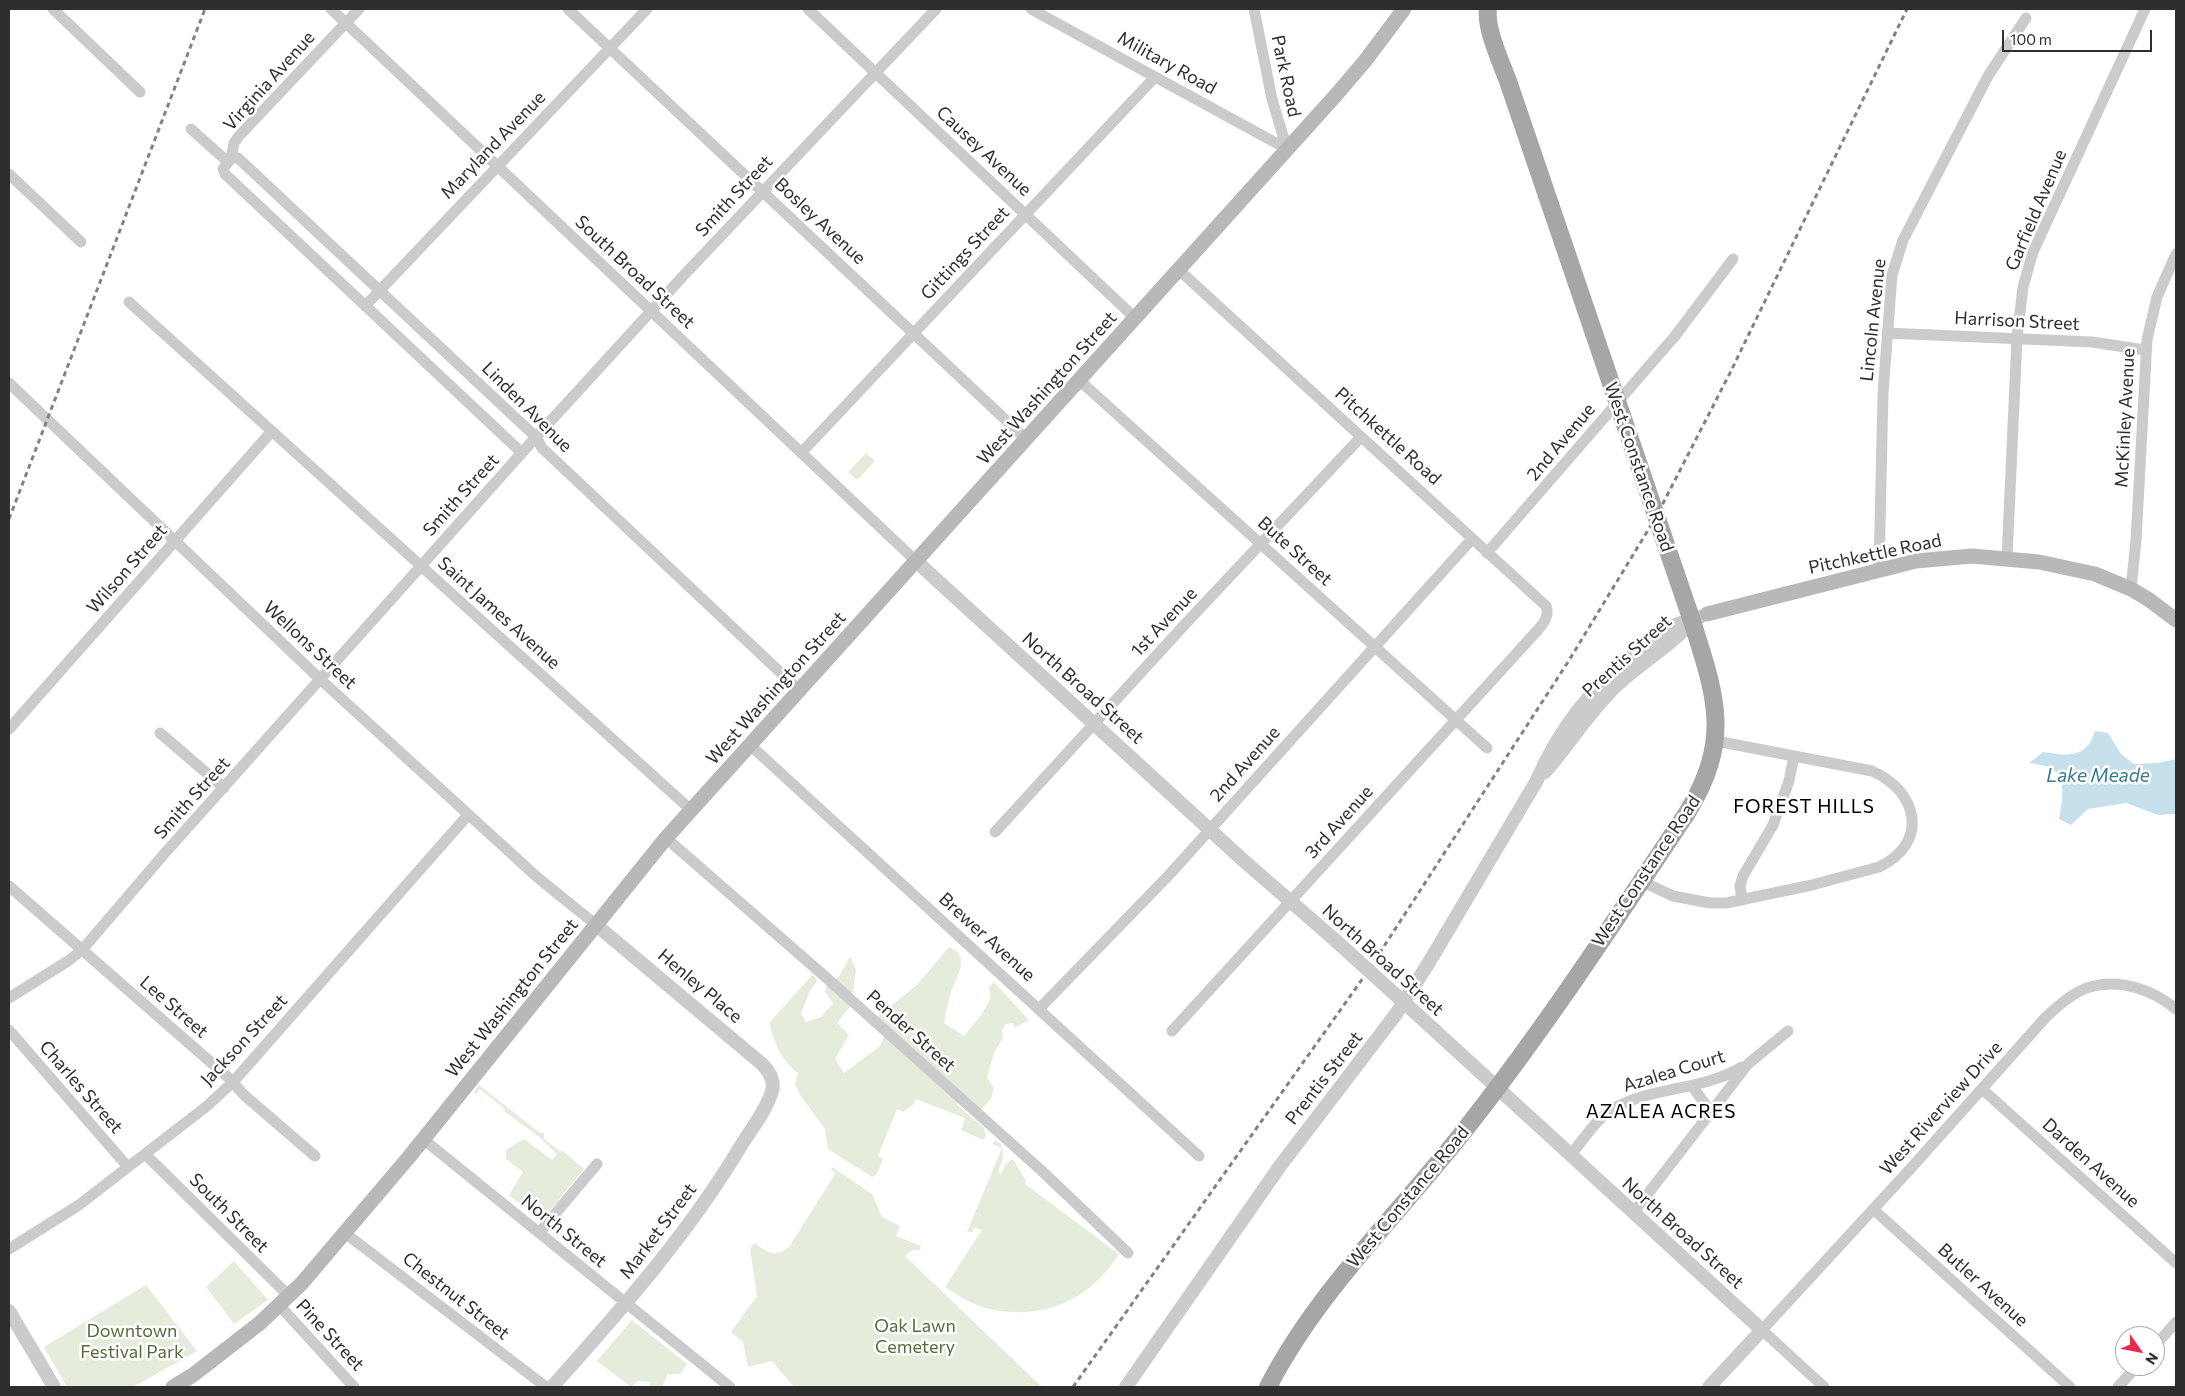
<!DOCTYPE html>
<style>
body{margin:0}
#map{position:relative;width:2185px;height:1396px;overflow:hidden;background:#fff;font-family:Commissioner,sans-serif}
canvas{display:block}
.frame{position:absolute;inset:0;border:10px solid #2e2e2e;pointer-events:none}
.north{position:absolute;left:2115px;top:1326px;width:50px;height:50px;box-sizing:border-box;background:#fff;border:1px solid #ababab;border-radius:50%;rotate:123deg;font-size:14px;font-weight:700;line-height:20px;text-align:center;color:#2e2e2e}
.north::after{content:'';display:block;margin:auto;width:18px;height:22px;background:#ea2a4c;clip-path:polygon(50% 0,100% 100%,50% 72%,0 100%)}
.scale{position:absolute;left:2002px;top:30px;width:150px;height:22px;box-sizing:border-box;border:2px solid #2e2e2e;border-top:0;padding-left:6px;font-size:15px;line-height:18px;white-space:nowrap;color:#2e2e2e;-webkit-text-stroke:4px #fff;paint-order:stroke}
</style>
<div id="map">
<canvas width="2185" height="1396"></canvas>
<div class="frame"></div>
<div class="north">N</div>
<div class="scale">100 m</div>
</div>
<script>
const ctx = document.querySelector('canvas').getContext('2d');
ctx.lineJoin = 'round';
function paint(path, color) { ctx.fillStyle = color; ctx.fill(path, 'evenodd'); }
function stroke(path, color, width, dash) { ctx.strokeStyle = color; ctx.lineWidth = width; ctx.lineCap = dash ? 'butt' : 'round'; ctx.setLineDash(dash || []); ctx.stroke(path); }
function drawText(font, color, halo, rows, align = 'center') {
  ctx.font = font + ' Commissioner,sans-serif'; ctx.lineWidth = 5; ctx.setLineDash([]); ctx.textBaseline = 'middle'; ctx.strokeStyle = halo; ctx.fillStyle = color; for (const [text, x, y, turn = 0] of rows) {
    ctx.save(); ctx.translate(x, y); ctx.rotate((+turn || 0) * Math.PI / 180); ctx.textAlign = isNaN(turn) ? turn : align; if (halo) ctx.strokeText(text, 0, 0); ctx.fillText(text, 0, 0); ctx.restore();
  }
}
paint(new Path2D(`
 M 866,453 L 875,461 L 857,480 L 848,472 Z
 M 949,947 C 972,955 956,977 951,992 C 948,1002 946,1013 944,1023 L 964,1036 L 982,1014 L 990,999 L 989,987 L 994,982 L 1029,1020 L 1015,1028 L 1013,1023 L 1006,1024 L 1002,1030 L 1003,1038 L 994,1053 L 987,1078 L 994,1088 L 991,1099 L 979,1112 L 964,1099 L 957,1105 L 984,1128 L 986,1136 L 983,1140 L 961,1130 L 965,1118 L 916,1099 L 913,1105 L 903,1112 L 897,1109 L 878,1156 L 883,1159 L 877,1174 L 872,1177 L 828,1149 L 825,1129 L 800,1095 L 795,1084 L 798,1073 C 781,1060 775,1044 769,1023 L 813,974 L 817,981 L 810,991 L 801,1013 L 806,1022 L 821,1017 L 833,1003 L 825,992 L 827,986 L 840,975 L 849,958 L 851,958 L 856,970 L 851,1006 L 837,1023 L 849,1035 L 835,1059 L 844,1073 L 880,1046 L 887,1028 L 877,1017 L 917,985 Z
 M 479,1085 L 540,1133 L 544,1133 L 544,1139 L 561,1152 L 562,1150 L 584,1169 L 541,1221 L 509,1195 L 523,1172 L 506,1159 L 506,1150 L 524,1139 L 552,1160 L 557,1154 L 539,1137 L 504,1111 L 505,1109 L 480,1089 L 476,1094 L 474,1092 Z
 M 995,1140 C 1009,1147 1002,1161 998,1172 L 1001,1174 L 1006,1164 L 1013,1159 L 1026,1181 L 1025,1184 L 1119,1254 C 1091,1299 1044,1321 990,1309 C 974,1306 959,1296 945,1287 L 982,1230 L 975,1228 L 972,1232 L 967,1232 L 1002,1148 L 992,1144 Z
 M 832,1167 L 872,1194 L 882,1217 L 900,1226 L 896,1236 L 921,1246 L 919,1250 L 913,1250 L 905,1256 L 1042,1387 L 794,1387 L 772,1361 L 748,1367 L 743,1342 L 731,1332 L 757,1296 L 750,1249 L 754,1243 C 769,1252 773,1259 789,1247 L 835,1174 L 831,1169 Z
 M 234,1261 L 268,1300 L 234,1324 L 206,1287 Z
 M 146,1285 L 197,1351 L 133,1387 L 67,1387 L 44,1347 Z
 M 632,1320 L 687,1364 L 680,1374 L 668,1374 L 662,1387 L 649,1387 L 650,1382 L 638,1381 L 631,1387 L 597,1361 Z`), '#e5ecdb');
paint(new Path2D(`
 M 2095,731 L 2108,733 L 2121,754 L 2134,764 L 2158,763 L 2176,759 L 2176,814 L 2158,815 L 2126,803 L 2088,809 L 2071,825 L 2059,819 C 2062,803 2068,776 2049,767 C 2043,765 2035,764 2029,763 L 2043,752 C 2057,754 2077,759 2088,745 C 2091,742 2093,735 2095,731 Z`), '#c6e1ec');
stroke(new Path2D(`
 M 53,9 L 140,92
 M 331,9 L 916,561
 M 568,9 L 1026,439
 M 808,9 L 1135,318
 M 1031,9 L 1287,149
 M 1254,9 L 1272,99 L 1287,149
 M 191,129 L 228,162
 M 231,158 L 234,143 L 239,136 L 359,9
 M 9,174 L 81,242
 M 129,302 L 691,810
 M 365,306 L 647,9
 M 1887,333 L 2092,342 L 2145,350
 M 1079,380 L 1487,748
 M 9,383 L 320,679 L 537,877 L 595,924
 M 522,453 L 225,174 L 223,169 L 231,158 L 238,158 L 536,437 L 542,448 L 799,690
 M 801,453 L 1155,77
 M 1487,553 L 1675,336 L 1733,259
 M 2007,558 L 2017,338 L 2023,287 L 2033,252 L 2145,9
 M 1879,570 L 1883,393 L 1892,275 L 1903,240 L 1988,76 L 2026,18
 M 2131,589 L 2136,540 L 2147,340 L 2157,297 L 2176,254
 M 9,729 L 272,431
 M 160,733 L 224,788
 M 750,745 L 1199,1156
 M 995,832 L 1188,621 L 1361,437
 M 666,838 L 821,973 L 1042,1171 L 1128,1253
 M 1641,881 L 1673,896 L 1710,903 L 1726,903 L 1812,885 L 1879,867 C 1930,843 1918,791 1872,771 L 1716,741
 M 9,886 L 230,1079 L 244,1095 L 315,1156
 M 1742,900 L 1740,886 L 1743,876 L 1773,825 L 1789,781 L 1794,756
 M 9,998 L 68,961 L 82,950 L 165,853 L 536,437 L 685,274 L 936,9
 M 1039,1009 L 1169,875 L 1472,539
 M 9,1030 L 128,1167
 M 1172,1031 L 1526,643 C 1534,633 1552,620 1546,606 L 1179,270
 M 1692,1086 L 1711,1112
 M 1982,1089 L 2176,1263
 M 423,1139 L 730,1387
 M 145,1154 L 289,1296
 M 1570,1156 C 1582,1141 1595,1121 1611,1110 C 1648,1087 1702,1091 1742,1067
 M 1873,1209 L 2070,1387
 M 1633,1213 L 1748,1064 L 1788,1031
 M 345,1233 L 546,1387
 M 539,1233 L 597,1164
 M 9,1249 L 79,1205 L 207,1106 L 233,1082 L 468,815
 M 279,1305 L 354,1387
 M 2155,1346 L 2176,1322
 M 1824,1387 L 1762,1330 L 1912,1167 L 2046,1017 C 2058,1006 2073,992 2090,987 C 2120,978 2153,990 2176,1009
 M 2118,1387 L 2137,1366`), '#cbcbcb', 11);
stroke(new Path2D(`
 M 916,561 L 1244,861 L 1335,940
 M 1545,772 C 1570,743 1589,712 1616,686 C 1641,662 1671,646 1692,621
 M 1419,1016 L 1762,1330 L 1709,1387
 M 9,1311 L 54,1387
 M 552,1387 C 621,1310 689,1233 742,1144 C 752,1128 767,1109 772,1091 C 775,1080 769,1071 762,1064 L 595,924
 M 1126,1387 L 1280,1166 L 1396,1014 L 1428,964 L 1536,782 C 1560,727 1592,687 1639,650 C 1651,641 1664,630 1678,624 C 1685,621 1693,620 1700,617`), '#cbcbcb', 14);
stroke(new Path2D(`
 M 1707,614 L 1916,561 L 1972,556 L 2039,562 L 2095,574 L 2131,589 L 2148,599 L 2176,620
 M 173,1387 L 193,1375 L 260,1323 L 302,1283 L 409,1157 L 666,838 L 1336,95 L 1365,61 L 1404,9`), '#b8b8b8', 15);
stroke(new Path2D(`
 M 1268,1387 C 1317,1292 1394,1219 1460,1136 C 1542,1033 1614,922 1687,813 C 1732,739 1716,697 1692,621 L 1509,84 C 1502,64 1485,29 1488,9`), '#a6a6a6', 18);
stroke(new Path2D(`
 M 9,519 L 205,9
 M 1073,1387 L 1368,971 L 1568,662 L 1656,517 L 1730,373 L 1907,9`), '#838383', 3, [5, 4]);
stroke(new Path2D(`
 M 1335,940 L 1419,1016`), '#cbcbcb', 14);
drawText('18px', '#2e2e2e', '#fff', [
 ["Military Road",1167,63,29],
 ["Park Road",1286,76,78],
 ["Virginia Avenue",269,81,-48],
 ["Maryland Avenue",493,145,-46],
 ["Causey Avenue",984,151,43],
 ["Smith Street",734,196,-47],
 ["Garfield Avenue",2036,210,-67],
 ["Bosley Avenue",820,221,43],
 ["Gittings Street",965,253,-47],
 ["South Broad Street",635,272,43],
 ["Lincoln Avenue",1873,320,-84],
 ["Harrison Street",2017,321,3],
 ["West Washington Street",1047,388,-48],
 ["Linden Avenue",527,407,45],
 ["McKinley Avenue",2125,418,-87],
 ["Pitchkettle Road",1388,436,42],
 ["2nd Avenue",1561,442,-50],
 ["West Constance Road",1639,467,71],
 ["Smith Street",461,495,-48],
 ["Bute Street",1295,551,42],
 ["Pitchkettle Road",1875,554,-12],
 ["Wilson Street",127,569,-49],
 ["Saint James Avenue",499,613,42],
 ["1st Avenue",1164,622,-47],
 ["Wellons Street",310,645,43],
 ["Prentis Street",1627,656,-42],
 ["West Washington Street",776,688,-48],
 ["North Broad Street",1083,688,42],
 ["2nd Avenue",1245,764,-48],
 ["Smith Street",192,798,-48],
 ["3rd Avenue",1339,822,-48],
 ["West Constance Road",1646,871,-56],
 ["Brewer Avenue",987,937,42],
 ["North Broad Street",1383,960,42],
 ["Henley Place",700,986,40],
 ["West Washington Street",512,998,-51],
 ["Lee Street",174,1007,41],
 ["Pender Street",911,1031,42],
 ["Jackson Street",244,1040,-47],
 ["Azalea Court",1674,1071,-17],
 ["Prentis Street",1324,1078,-52],
 ["Charles Street",81,1087,49],
 ["West Riverview Drive",1941,1108,-48],
 ["Darden Avenue",2091,1163,42],
 ["West Constance Road",1408,1197,-50],
 ["South Street",229,1213,45],
 ["North Street",564,1231,39],
 ["Market Street",658,1231,-53],
 ["North Broad Street",1683,1233,42],
 ["Butler Avenue",1983,1285,42],
 ["Chestnut Street",456,1296,38],
 ["Pine Street",330,1335,47]
]);
drawText('18px', '#566a3a', '#fff', [
 ["Oak Lawn",915,1326],
 ["Cemetery",915,1347],
 ["Downtown",132,1331],
 ["Festival Park",132,1352]
]);
drawText('italic 19px', '#397992', '#fff', [
 ["Lake Meade",2098,776]
]);
ctx.letterSpacing = '1px';
drawText('19px', '#000', '#fff', [
 ["FOREST HILLS",1804,807],
 ["AZALEA ACRES",1661,1112]
]);
ctx.letterSpacing = '0px';
</script>
